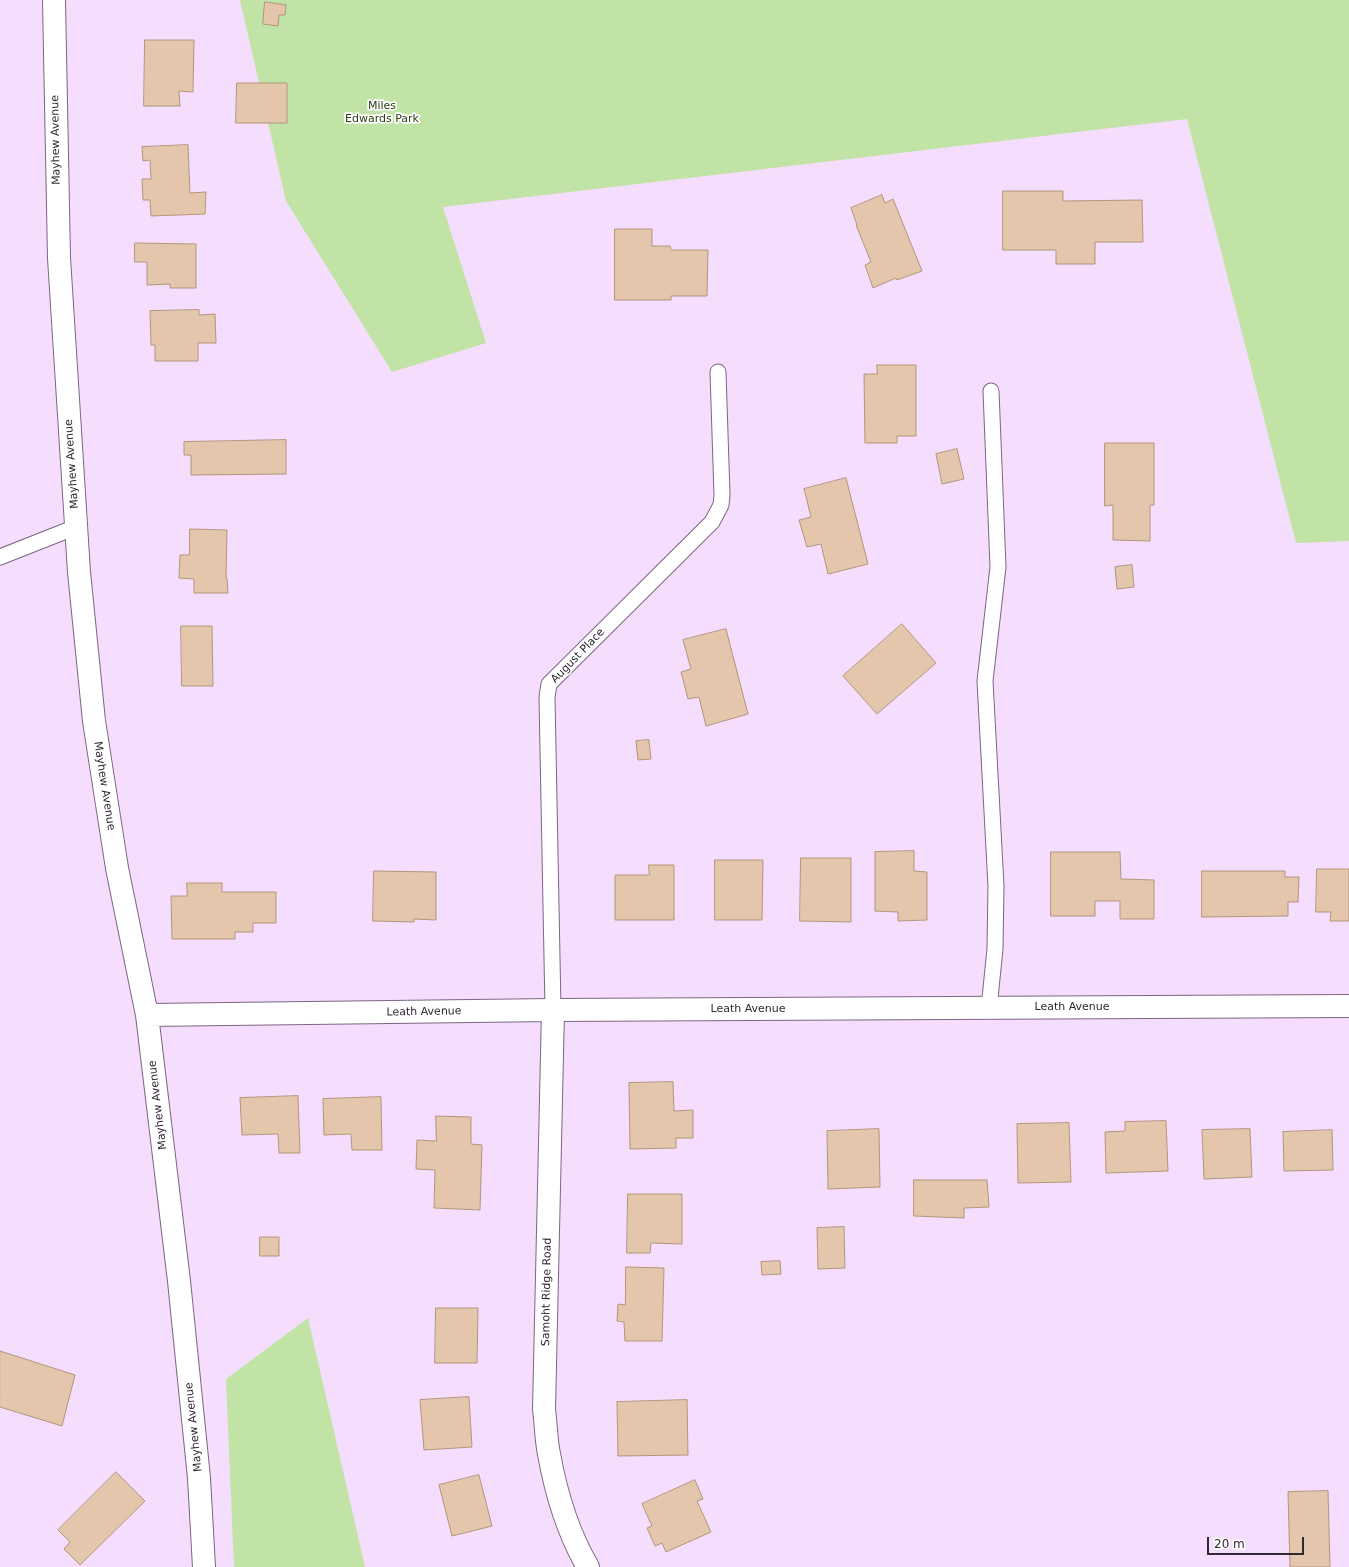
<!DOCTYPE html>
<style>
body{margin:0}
#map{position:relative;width:1349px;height:1567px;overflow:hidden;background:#f5ddfd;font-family:"DejaVu Sans",sans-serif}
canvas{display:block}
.scale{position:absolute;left:1207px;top:1537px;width:97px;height:18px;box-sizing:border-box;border:2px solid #312833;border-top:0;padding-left:5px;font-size:12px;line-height:14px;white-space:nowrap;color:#312833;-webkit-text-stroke:3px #fff;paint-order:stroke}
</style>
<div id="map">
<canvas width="1349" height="1567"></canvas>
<div class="scale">20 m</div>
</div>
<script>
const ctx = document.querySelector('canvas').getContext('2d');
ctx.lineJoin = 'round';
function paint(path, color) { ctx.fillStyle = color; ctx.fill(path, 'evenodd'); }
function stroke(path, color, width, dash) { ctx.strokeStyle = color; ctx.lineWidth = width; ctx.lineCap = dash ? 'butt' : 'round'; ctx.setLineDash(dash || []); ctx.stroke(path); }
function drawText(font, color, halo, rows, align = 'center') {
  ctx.font = font + ' "DejaVu Sans",sans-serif'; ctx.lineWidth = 3.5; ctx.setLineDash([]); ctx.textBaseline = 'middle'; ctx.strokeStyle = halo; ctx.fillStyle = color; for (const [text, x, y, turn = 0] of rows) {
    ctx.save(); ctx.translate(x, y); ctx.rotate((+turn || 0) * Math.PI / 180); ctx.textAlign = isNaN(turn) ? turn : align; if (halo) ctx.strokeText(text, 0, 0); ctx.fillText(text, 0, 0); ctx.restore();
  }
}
paint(new Path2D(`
 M 240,0 L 1349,0 L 1349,541 L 1296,543 L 1187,119 L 443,207 L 486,343 L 392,372 L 286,201 Z
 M 308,1318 L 365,1567 L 234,1567 L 226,1379 Z`), '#c1e3a5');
const building = new Path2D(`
 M 265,2 L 286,5 L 285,15 L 279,15 L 278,26 L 263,24 Z
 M 145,40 L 194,40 L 193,92 L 179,91 L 180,106 L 144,106 Z
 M 237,83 L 287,83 L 287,123 L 236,123 Z
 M 188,145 L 190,193 L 206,192 L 205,214 L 151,216 L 150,200 L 143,200 L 142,179 L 151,179 L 150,160 L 143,161 L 142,147 Z
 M 1003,191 L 1063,191 L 1063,201 L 1142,200 L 1143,242 L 1095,242 L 1095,264 L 1056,264 L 1056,250 L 1003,250 Z
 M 882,195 L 885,203 L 893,199 L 922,271 L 897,280 L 896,278 L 873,288 L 865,265 L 871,262 L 856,225 L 857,225 L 851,208 Z
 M 615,229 L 652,229 L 652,246 L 670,246 L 671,250 L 708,250 L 707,296 L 671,296 L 671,300 L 615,300 Z
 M 135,243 L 196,244 L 196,288 L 170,288 L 170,284 L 147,285 L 147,262 L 135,262 Z
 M 199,310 L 199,315 L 215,314 L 216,343 L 198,343 L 198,361 L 155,361 L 155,345 L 151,345 L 150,311 Z
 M 877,365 L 916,365 L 916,436 L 897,436 L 897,443 L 865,443 L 864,374 L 877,374 Z
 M 286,440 L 286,474 L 191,475 L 191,455 L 184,455 L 184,442 Z
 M 1105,443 L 1154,443 L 1154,505 L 1150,505 L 1150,541 L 1113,540 L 1113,505 L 1105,506 Z
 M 957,449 L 964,479 L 942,484 L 936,454 Z
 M 846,478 L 868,564 L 828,574 L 821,544 L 807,547 L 799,520 L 811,517 L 804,489 Z
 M 190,529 L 227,530 L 226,578 L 227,578 L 228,593 L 194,593 L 194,579 L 179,578 L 180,555 L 189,555 Z
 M 1132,565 L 1134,587 L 1117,589 L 1115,567 Z
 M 902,624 L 936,663 L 877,714 L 843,676 Z
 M 181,626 L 212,626 L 213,686 L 182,686 Z
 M 726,629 L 748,714 L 706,726 L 699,697 L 688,699 L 681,672 L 691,669 L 683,640 Z
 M 649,740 L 651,759 L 638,760 L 636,741 Z
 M 914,851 L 914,871 L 927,872 L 927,920 L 898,921 L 898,912 L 875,911 L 875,852 Z
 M 1051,852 L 1120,852 L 1121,879 L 1154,880 L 1154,919 L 1120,919 L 1120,901 L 1095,901 L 1095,916 L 1051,916 Z
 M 801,858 L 851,858 L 851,922 L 800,921 Z
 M 715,860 L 763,860 L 762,920 L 715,920 Z
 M 649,865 L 674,865 L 674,920 L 615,920 L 615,875 L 649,875 Z
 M 1317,869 L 1349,869 L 1349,921 L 1330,921 L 1331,912 L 1316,912 Z
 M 374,871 L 436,872 L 436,920 L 414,919 L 414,922 L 373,921 Z
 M 1202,871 L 1285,871 L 1285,877 L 1299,877 L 1298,902 L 1288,902 L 1288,916 L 1202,917 Z
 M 187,883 L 222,883 L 222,892 L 276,892 L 276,923 L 253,923 L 253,932 L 235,932 L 235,939 L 172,939 L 171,896 L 187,896 Z
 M 673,1082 L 674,1111 L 693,1110 L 693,1138 L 676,1138 L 676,1148 L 630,1149 L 629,1083 Z
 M 298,1096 L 300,1153 L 279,1153 L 278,1134 L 242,1135 L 240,1098 Z
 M 381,1097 L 382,1150 L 352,1150 L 351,1134 L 324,1135 L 323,1099 Z
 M 436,1116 L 471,1117 L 471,1144 L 482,1145 L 480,1210 L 434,1208 L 435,1170 L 416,1169 L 417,1140 L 436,1141 Z
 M 1166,1121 L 1168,1171 L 1106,1173 L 1105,1132 L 1125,1131 L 1125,1122 Z
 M 1069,1123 L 1071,1182 L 1018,1183 L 1017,1124 Z
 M 879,1129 L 880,1187 L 828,1189 L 827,1131 Z
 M 1250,1129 L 1252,1177 L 1204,1179 L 1202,1130 Z
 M 1332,1130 L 1333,1170 L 1284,1171 L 1283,1132 Z
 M 914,1180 L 987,1180 L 989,1207 L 964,1208 L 964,1218 L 914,1216 Z
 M 628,1194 L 682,1194 L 682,1244 L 651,1243 L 650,1253 L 627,1253 Z
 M 844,1227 L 845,1268 L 818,1269 L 817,1228 Z
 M 260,1237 L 279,1237 L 279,1256 L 260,1256 Z
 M 780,1261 L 781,1274 L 762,1275 L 761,1262 Z
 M 626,1267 L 664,1268 L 662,1341 L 625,1341 L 624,1322 L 617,1321 L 618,1304 L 625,1305 Z
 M 436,1308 L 478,1308 L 477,1363 L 435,1363 Z
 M 0,1351 L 75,1375 L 62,1426 L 0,1407 Z
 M 469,1397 L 472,1447 L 424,1450 L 420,1400 Z
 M 687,1400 L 688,1455 L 618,1456 L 617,1402 Z
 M 116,1472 L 145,1501 L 80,1565 L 64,1549 L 70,1542 L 58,1530 Z
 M 479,1475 L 492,1526 L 452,1536 L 439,1485 Z
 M 695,1480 L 703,1499 L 697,1501 L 711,1532 L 666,1552 L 662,1543 L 655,1546 L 647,1528 L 652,1526 L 642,1504 Z
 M 1328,1491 L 1330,1567 L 1290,1567 L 1288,1492 Z`);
paint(building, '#e4c6ac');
stroke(building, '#b2957c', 1);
const service = new Path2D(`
 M 0,557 L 76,527
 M 989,1008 L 995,949 L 996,886 L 985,681 L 998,567 L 991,391
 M 553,1010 L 547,697 L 549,684 L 712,522 L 721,505 L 722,495 L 718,372`);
const minor = new Path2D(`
 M 54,0 L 59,258 L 79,572 L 94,721 L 117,868 L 147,1015 L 179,1281 L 199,1478 L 204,1567
 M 553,1010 L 544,1409 C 546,1424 546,1440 549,1454 C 556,1493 568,1533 588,1567
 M 147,1015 L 553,1010 L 1349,1006`);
stroke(service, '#7c6682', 17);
stroke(minor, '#7c6682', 24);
stroke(service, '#fff', 15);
stroke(minor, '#fff', 22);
drawText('11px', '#2a3f13', '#fff', [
 ["Miles",382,106],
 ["Edwards Park",382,119]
]);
drawText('11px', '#312833', '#fff', [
 ["Mayhew Avenue",56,140,-91],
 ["Mayhew Avenue",72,464,-94],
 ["August Place",578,656,-46],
 ["Mayhew Avenue",104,786,81],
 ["Leath Avenue",1072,1007],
 ["Leath Avenue",748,1009],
 ["Leath Avenue",424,1012,-1],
 ["Mayhew Avenue",158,1105,-97],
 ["Samoht Ridge Road",547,1292,-89],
 ["Mayhew Avenue",194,1427,-96]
]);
</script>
